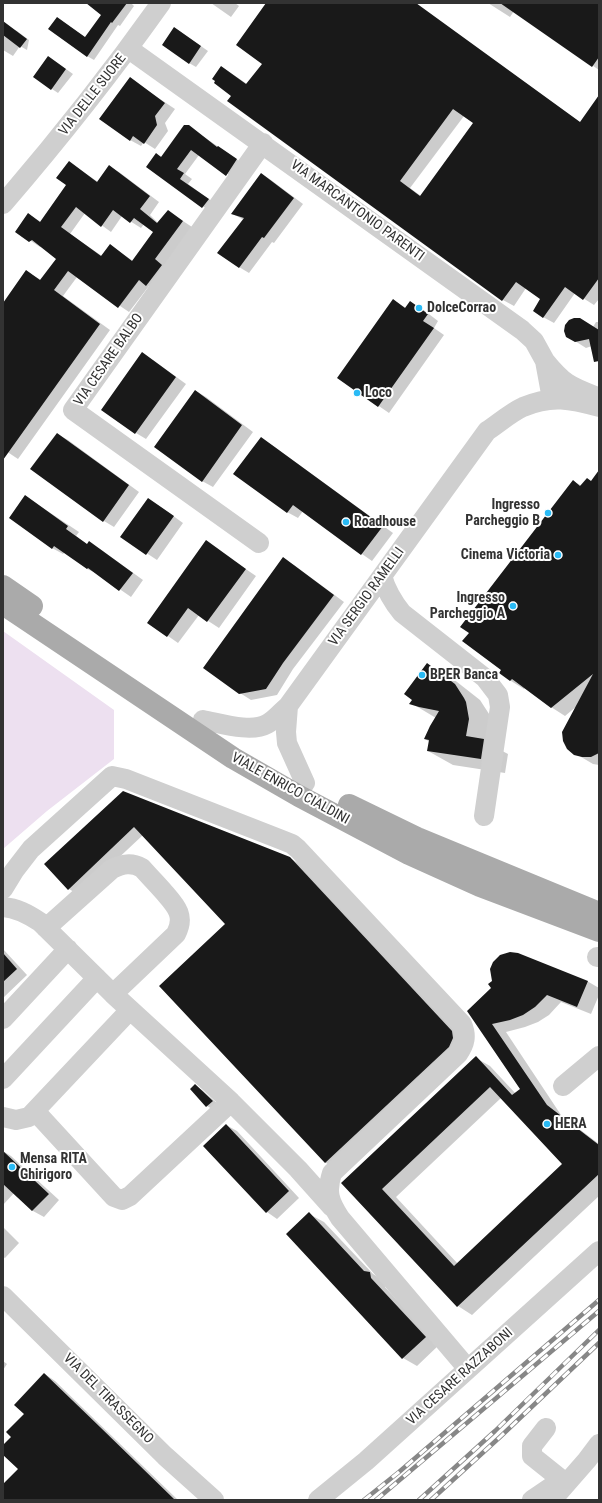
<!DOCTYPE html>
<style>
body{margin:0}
#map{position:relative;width:602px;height:1503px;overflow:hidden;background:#fff;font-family:"Roboto Condensed",sans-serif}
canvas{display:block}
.frame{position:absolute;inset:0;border:4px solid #323232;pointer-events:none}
</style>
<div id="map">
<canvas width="602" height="1503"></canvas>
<div class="frame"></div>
</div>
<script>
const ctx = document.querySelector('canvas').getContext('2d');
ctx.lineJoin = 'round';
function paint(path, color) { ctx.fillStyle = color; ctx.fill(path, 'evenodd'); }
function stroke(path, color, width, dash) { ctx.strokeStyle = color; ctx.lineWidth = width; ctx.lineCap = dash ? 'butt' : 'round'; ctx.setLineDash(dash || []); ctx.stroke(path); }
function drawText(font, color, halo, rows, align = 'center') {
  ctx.font = font + ' "Roboto Condensed",sans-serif'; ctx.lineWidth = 4; ctx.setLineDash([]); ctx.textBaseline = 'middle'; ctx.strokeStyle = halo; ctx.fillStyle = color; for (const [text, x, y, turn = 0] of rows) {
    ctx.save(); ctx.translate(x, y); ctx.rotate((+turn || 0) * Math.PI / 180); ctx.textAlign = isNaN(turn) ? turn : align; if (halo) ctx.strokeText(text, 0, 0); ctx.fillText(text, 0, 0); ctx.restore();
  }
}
paint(new Path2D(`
 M 3,631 L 114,710 L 114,759 L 47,811 L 3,849 Z`), '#ede0f0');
paint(new Path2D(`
 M 94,3 L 131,3 L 134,6 L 120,26 L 118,25 L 94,60 L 87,56 L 57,18 L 86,38 L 103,15 Z
 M 211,3 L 235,3 L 239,6 L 231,17 Z
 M 267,3 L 414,3 L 584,125 L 599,97 L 599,299 L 594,305 L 575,293 L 554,323 L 543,317 L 542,299 L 526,288 L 514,306 L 503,300 L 228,101 L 233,95 L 222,67 L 247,84 L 263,64 ZM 464,116 L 474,123 L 421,196 L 410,188 Z
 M 488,3 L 599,3 L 599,70 L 514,11 L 510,17 Z
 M 3,24 L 17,31 L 29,40 L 27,50 L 20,46 L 13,56 L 3,50 Z
 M 175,28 L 208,51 L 196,67 L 189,63 Z
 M 49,57 L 73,74 L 58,93 L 52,89 Z
 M 130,79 L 175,109 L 165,123 L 168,131 L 155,149 L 144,142 L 141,146 L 130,140 Z
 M 188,126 L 245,165 L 235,179 L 199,155 L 185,174 L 192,179 L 188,184 L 217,205 L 211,212 L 147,167 L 156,154 L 162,157 Z
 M 69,162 L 98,182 L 110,167 L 119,172 L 159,202 L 150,215 L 158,223 L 168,211 L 192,227 L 157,291 L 149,286 L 129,312 L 77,277 L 63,296 L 110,330 L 18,459 L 3,449 L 3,304 L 27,272 L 41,280 L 58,259 L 41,246 L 40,247 L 16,231 L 28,214 L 41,222 L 68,185 ZM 85,213 L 111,232 L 122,216 L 141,228 L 144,224 L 155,232 L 133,261 L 110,245 L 102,256 L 70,234 Z
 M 262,174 L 271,180 L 303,204 L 274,243 L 272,242 L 249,273 L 239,267 L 244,220 L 233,214 Z
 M 393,300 L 406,308 L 410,302 L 421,308 L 438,321 L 434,328 L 444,335 L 389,413 L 338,378 Z
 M 596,322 L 599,322 L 599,360 L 592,346 L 586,348 L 567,336 L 593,327 Z
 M 153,360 L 186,384 L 146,439 L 136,433 Z
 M 196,391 L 206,397 L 253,432 L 213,487 L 202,481 Z
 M 57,434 L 68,440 L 139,492 L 114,527 L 104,521 Z
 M 261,439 L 272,445 L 393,533 L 372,561 L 362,554 L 303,511 L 298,518 L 287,512 Z
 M 599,472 L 599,765 L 593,764 L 571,751 L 577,706 L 565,716 L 551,707 L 525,688 L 524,689 L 511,681 L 500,673 L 503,670 L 470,633 L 573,481 L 582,486 L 592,482 Z
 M 25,496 L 79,532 L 76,536 L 88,545 L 89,543 L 100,549 L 143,580 L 131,597 L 98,574 L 87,569 L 65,552 L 63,554 L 52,548 Z
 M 158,505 L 183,523 L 157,560 L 122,537 Z
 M 206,542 L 256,576 L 219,628 L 199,615 L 178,643 L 148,622 Z
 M 283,559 L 294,565 L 344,602 L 293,669 L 277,695 L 251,700 L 240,693 Z
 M 427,664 L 452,678 L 480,700 L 491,717 L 491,745 L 508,754 L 505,773 L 453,765 L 428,751 L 430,742 L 425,739 L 436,718 L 411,703 Z
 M 123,792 L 290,858 L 301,865 L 463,1039 L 337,1169 L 326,1163 L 161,986 L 226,924 L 143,835 L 79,895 L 69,889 Z
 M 3,949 L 27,975 L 3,998 Z
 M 587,981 L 599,988 L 599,995 L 591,1014 L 561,1002 L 549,1015 L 538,1022 L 525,1027 L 506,1032 L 561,1115 L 599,1144 L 599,1196 L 472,1315 L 458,1306 L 343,1183 L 476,1058 L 490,1066 L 516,1094 L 521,1090 L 468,1011 ZM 501,1098 L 564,1164 L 458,1264 L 396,1197 Z
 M 195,1086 L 202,1090 L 219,1105 L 214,1110 L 207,1106 Z
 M 226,1125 L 237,1131 L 299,1198 L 277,1219 L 267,1212 Z
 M 3,1151 L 11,1156 L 59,1200 L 44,1217 L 33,1211 L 14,1193 L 3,1205 Z
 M 309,1214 L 324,1222 L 373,1274 L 385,1281 L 385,1287 L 439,1345 L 417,1366 L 403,1358 Z
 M 3,1227 L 19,1243 L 5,1258 L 3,1257 Z
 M 3,1361 L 7,1364 L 3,1370 Z
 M 45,1374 L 55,1381 L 178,1500 L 3,1500 L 3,1486 L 19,1469 L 3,1454 L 3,1446 L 12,1437 L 25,1414 Z`), '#0003');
paint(new Path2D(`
 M 86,3 L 127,3 L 112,23 L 111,22 L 87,57 L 48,29 L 57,17 L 85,37 L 101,15 Z
 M 266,3 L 416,3 L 580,122 L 599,95 L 599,278 L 583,300 L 565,287 L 543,318 L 533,311 L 540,299 L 516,282 L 502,301 L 227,101 L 231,96 L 214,83 L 215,81 L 212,79 L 221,66 L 246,84 L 262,64 L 236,45 ZM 453,109 L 473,123 L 420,196 L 400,181 Z
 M 500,3 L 599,3 L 599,57 L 592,67 Z
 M 3,21 L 27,39 L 20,48 L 3,35 Z
 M 174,27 L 201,46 L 189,64 L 162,45 Z
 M 48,56 L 66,69 L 51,90 L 33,77 Z
 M 130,77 L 165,103 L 155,116 L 157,125 L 144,144 L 133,136 L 130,141 L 99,119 Z
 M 184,125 L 189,125 L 217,147 L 218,146 L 237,159 L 226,176 L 191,150 L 177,169 L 184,173 L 180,179 L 209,199 L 202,208 L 146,167 L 156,153 L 161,157 Z
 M 69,161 L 97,182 L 109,165 L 150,196 L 140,209 L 157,223 L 168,210 L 183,221 L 155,259 L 162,265 L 146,286 L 139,280 L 118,308 L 68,271 L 54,290 L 100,324 L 3,460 L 3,303 L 26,270 L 40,280 L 56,259 L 32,240 L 29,242 L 15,232 L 28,213 L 40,222 L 66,185 L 56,178 ZM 76,207 L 101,227 L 113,210 L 130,223 L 134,218 L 153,232 L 132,261 L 110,244 L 101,256 L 61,227 Z
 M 261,173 L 294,198 L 264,238 L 262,237 L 239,268 L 217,253 L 244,218 L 231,214 Z
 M 393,299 L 405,308 L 410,301 L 428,314 L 423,321 L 434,328 L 378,407 L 337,378 Z
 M 574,318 L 580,318 L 599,330 L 599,361 L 594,362 L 589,339 L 575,342 L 566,337 L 564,331 L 565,325 L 569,320 Z
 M 142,352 L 176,377 L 135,434 L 101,410 Z
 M 195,390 L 242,425 L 202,482 L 154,447 Z
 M 57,433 L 129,485 L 103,522 L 30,469 Z
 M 261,437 L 383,526 L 361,555 L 293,505 L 287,513 L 233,474 Z
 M 599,470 L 599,753 L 591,757 L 582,757 L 574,755 L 567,749 L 563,741 L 562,732 L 593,674 L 551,708 L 512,679 L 510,681 L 499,673 L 501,670 L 462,641 L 469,633 L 460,627 L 573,480 L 580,486 L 587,478 L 591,481 Z
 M 25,495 L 68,526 L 66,529 L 87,544 L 89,541 L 133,573 L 119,591 L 88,568 L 87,569 L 54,546 L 52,549 L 9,518 Z
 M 148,498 L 174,516 L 146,555 L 120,537 Z
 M 206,540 L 246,569 L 207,622 L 188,608 L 167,637 L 147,623 Z
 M 283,557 L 334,595 L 283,663 L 266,689 L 239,694 L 203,668 Z
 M 427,663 L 455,684 L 464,698 L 466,702 L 469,719 L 466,736 L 484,739 L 481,759 L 427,751 L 429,740 L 424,739 L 430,726 L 439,711 L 419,707 L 409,704 L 412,700 L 404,694 Z
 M 123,791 L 290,857 L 452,1031 L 453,1038 L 449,1047 L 325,1163 L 159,986 L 225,924 L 134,827 L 68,890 L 44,864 Z
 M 510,952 L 518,953 L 588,981 L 577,1007 L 547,995 L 535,1007 L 523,1015 L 510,1020 L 492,1024 L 547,1105 L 599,1145 L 599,1174 L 457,1307 L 341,1183 L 476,1056 L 512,1095 L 520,1089 L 467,1011 L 491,988 L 488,984 L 492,981 L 490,969 L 493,962 L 500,955 ZM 490,1087 L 562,1164 L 454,1266 L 382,1189 Z
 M 3,953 L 17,969 L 3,982 Z
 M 195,1084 L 213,1101 L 206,1107 L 190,1089 Z
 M 226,1124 L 289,1191 L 266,1213 L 203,1146 Z
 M 3,1151 L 49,1194 L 32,1211 L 3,1184 Z
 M 309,1212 L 364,1271 L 370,1272 L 371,1278 L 426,1337 L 402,1359 L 286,1234 Z
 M 44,1373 L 100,1427 L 175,1500 L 3,1500 L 3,1484 L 18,1469 L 3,1455 L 3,1445 L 11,1437 L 6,1432 L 24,1414 L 14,1405 Z`), '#191919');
stroke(new Path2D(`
 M 129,49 L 522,330 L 534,341 L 545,361 L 552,399
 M 3,204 C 59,139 112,72 161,3
 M 545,361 C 563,383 569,386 595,396
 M 259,543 L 73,410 L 263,143
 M 382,576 C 386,590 393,602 402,613 L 485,678 L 498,695 L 500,707 L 484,816
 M 288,706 L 286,732 L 287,743 L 305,783
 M 203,720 C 220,723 251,733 267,724 C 275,720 281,712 288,706 L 487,431 C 498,424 510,413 523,407 C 551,395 571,399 599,407
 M 3,889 L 14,871 L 31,849 L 112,776 L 126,779 L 282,840 L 292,844 L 298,849 L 462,1024 C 467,1036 465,1044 458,1054 L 332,1173 C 326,1192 329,1201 340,1218 L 468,1369
 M 3,907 C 17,908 28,914 40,922 L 113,994 L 231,1102 L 298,1169 L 332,1207
 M 46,928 L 112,869 C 123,864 131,862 142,868 C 149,876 156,883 163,891 C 175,905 186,915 176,934 L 113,994
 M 597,957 L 599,957
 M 3,1019 L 68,949
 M 3,1079 L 97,978
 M 563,1086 L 599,1056
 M 35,1111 L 114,1197 L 122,1200 L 130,1196 L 231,1102
 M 3,1117 L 16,1120 L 29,1117 L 130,1010
 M 3,1296 L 165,1456 L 214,1500
 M 546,1428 L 532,1446 L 532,1456 L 562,1480
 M 318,1500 L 366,1461 L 599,1251
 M 532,1500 L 560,1481
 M 552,1500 L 587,1460 L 599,1444`), '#cfcfcf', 20);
stroke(new Path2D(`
 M 3,586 L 32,606
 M 3,604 L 233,758 L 299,796 L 409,854 L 480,886 L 599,931
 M 349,805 L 417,838 L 599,913`), '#aaa', 22);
const rail = new Path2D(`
 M 364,1500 L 399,1472 L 599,1300
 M 376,1500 L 599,1311
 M 419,1500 L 495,1431 L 599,1330
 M 431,1500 L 500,1437 L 599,1343`);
stroke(rail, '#878787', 4.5);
stroke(rail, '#fff', 3, [9]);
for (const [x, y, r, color] of [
 [419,308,4,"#29baf5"],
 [357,393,4,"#29baf5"],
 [548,513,4,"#29baf5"],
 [346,522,4,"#29baf5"],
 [558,555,4,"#29baf5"],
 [513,606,4,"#29baf5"],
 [422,675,4,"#29baf5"],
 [547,1124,4,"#29baf5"],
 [12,1167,4,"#29baf5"]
]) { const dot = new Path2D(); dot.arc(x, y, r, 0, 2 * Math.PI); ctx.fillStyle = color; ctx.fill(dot); stroke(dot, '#fff', 1.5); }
drawText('14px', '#323232', '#fff', [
 ["VIA DELLE SUORE",93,95,-52],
 ["VIA MARCANTONIO PARENTI",357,211,36],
 ["VIA CESARE BALBO",109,360,-55],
 ["VIA SERGIO RAMELLI",367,597,-54],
 ["VIALE ENRICO CIALDINI",290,789,29],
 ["VIA CESARE RAZZABONI",460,1377,-42],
 ["VIA DEL TIRASSEGNO",108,1399,45]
]);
drawText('bold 14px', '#323232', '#fff', [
 ["DolceCorrao",427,308],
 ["Loco",365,393],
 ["Ingresso",540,505,"right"],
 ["Parcheggio B",540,521,"right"],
 ["Roadhouse",354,522],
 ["Cinema Victoria",550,555,"right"],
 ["Ingresso",505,598,"right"],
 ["Parcheggio A",505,614,"right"],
 ["BPER Banca",430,675],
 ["HERA",555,1124],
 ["Mensa RITA",20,1159],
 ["Ghirigoro",20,1175]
], 'left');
</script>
